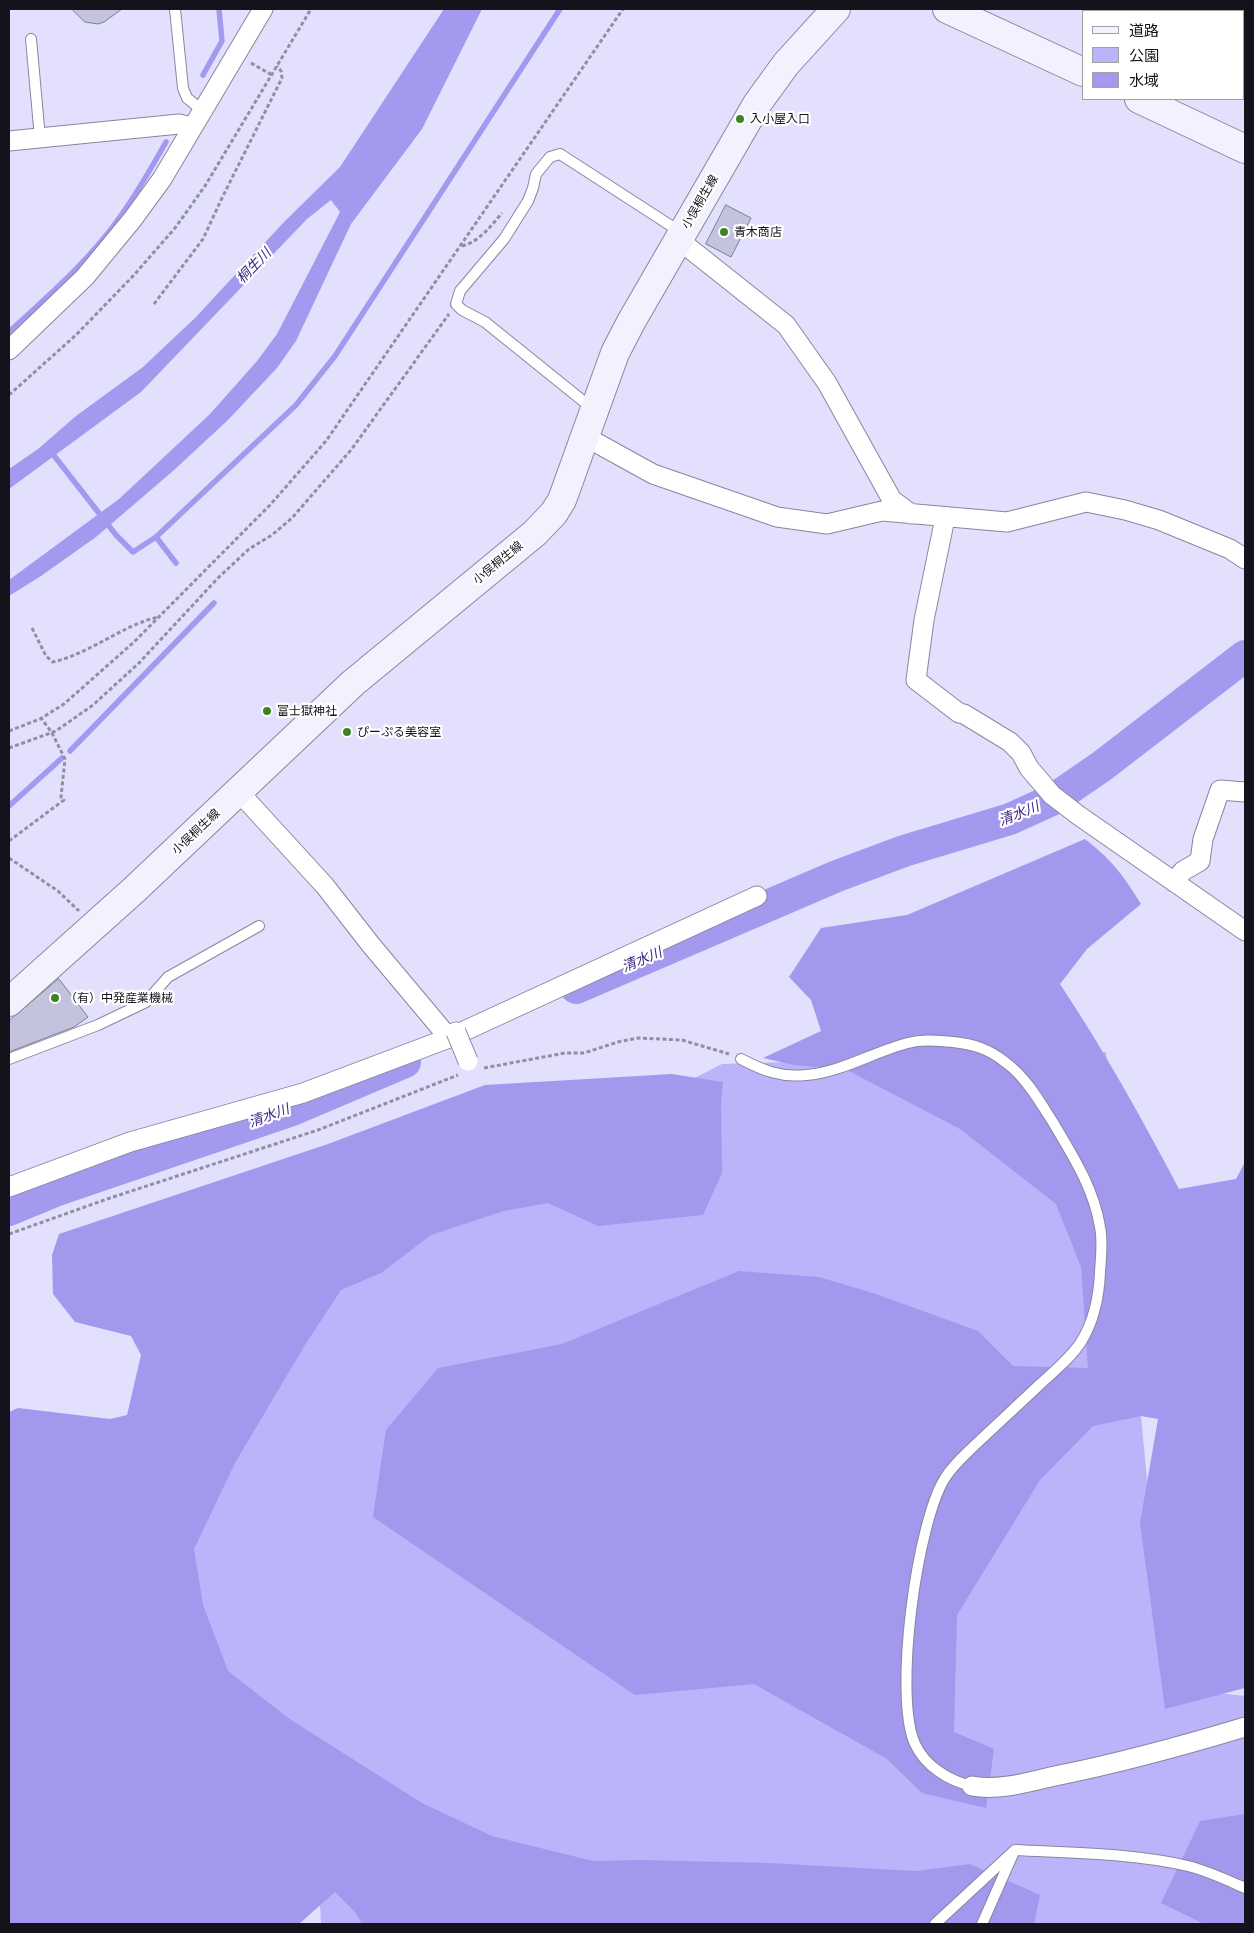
<!DOCTYPE html>
<meta charset="utf-8">
<style>
body{margin:0}
#map{position:relative;width:1254px;height:1933px;overflow:hidden;background:#e2e0fc;font-family:Raleway,"Noto Sans JP",sans-serif}
canvas{display:block}
.frame{position:absolute;inset:0;border:10px solid #14131c;pointer-events:none}
.legend{position:absolute;left:1082px;top:10px;width:162px;height:90px;box-sizing:border-box;background:#fff;border:1px solid #a1a1a4;margin:0;padding:6px 9px;list-style:none;font-size:15px;color:#14131c}
.legend li{display:flex;align-items:center;gap:10px;height:25px}
.legend b{width:25px;border:1px solid #a1a1a4}
</style>
<div id="map">
<canvas width="1254" height="1933"></canvas>
<div class="frame"></div>
<ul class="legend">
<li><b style="height:6px;background:#f2f2fe"></b>道路</li>
<li><b style="height:14px;background:#bbb4fa"></b>公園</li>
<li><b style="height:14px;background:#a399ef"></b>水域</li>
</ul>
</div>
<script>
const ctx = document.querySelector('canvas').getContext('2d');
ctx.lineJoin = 'round';
function paint(path, color) { ctx.fillStyle = color; ctx.fill(path, 'evenodd'); }
function stroke(path, color, width, dash) { ctx.strokeStyle = color; ctx.lineWidth = width; ctx.lineCap = dash ? 'butt' : 'round'; ctx.setLineDash(dash || []); ctx.stroke(path); }
function drawText(font, color, halo, rows, align = 'center') {
  ctx.font = font + ' Raleway,"Noto Sans JP",sans-serif'; ctx.lineWidth = 4.5; ctx.setLineDash([]); ctx.textBaseline = 'middle'; ctx.strokeStyle = halo; ctx.fillStyle = color; for (const [text, x, y, turn = 0] of rows) {
    ctx.save(); ctx.translate(x, y); ctx.rotate((+turn || 0) * Math.PI / 180); ctx.textAlign = isNaN(turn) ? turn : align; if (halo) ctx.strokeText(text, 0, 0); ctx.fillText(text, 0, 0); ctx.restore();
  }
}
paint(new Path2D(`
 M 1106,1052 L 1167,1687 L 1245,1696 L 1245,1924 L 321,1924 L 317,1845 L 154,1647 L 190,1510 L 321,1259 L 509,1173 L 722,1064 Z`), '#bbb4fa');
paint(new Path2D(`
 M 1085,839 C 1112,860 1124,876 1141,904 L 1087,949 L 1060,984 C 1104,1050 1142,1119 1179,1189 L 1236,1179 L 1245,1162 L 1245,1688 L 1165,1709 L 1140,1523 L 1158,1419 L 1141,1416 L 1093,1426 L 1040,1480 L 957,1615 L 954,1732 L 994,1749 L 986,1808 L 922,1793 L 887,1759 L 754,1684 L 635,1695 L 373,1517 L 386,1430 L 438,1368 L 562,1344 L 739,1271 L 819,1277 L 876,1294 L 978,1331 L 1013,1366 L 1088,1368 L 1081,1267 L 1056,1204 L 960,1129 L 847,1070 L 794,1065 L 763,1058 L 821,1031 L 811,1000 L 789,977 L 821,928 L 907,915 Z
 M 672,1074 L 723,1082 L 721,1101 L 722,1173 L 703,1215 L 598,1226 L 548,1203 L 504,1211 L 431,1235 L 381,1273 L 341,1290 L 305,1345 L 235,1463 L 194,1549 L 203,1605 L 228,1671 L 291,1720 L 422,1803 L 492,1836 L 593,1861 L 640,1860 L 769,1863 L 916,1871 L 970,1864 L 1040,1895 L 1034,1924 L 362,1924 L 356,1913 L 335,1892 L 299,1924 L 9,1924 L 9,1412 L 18,1408 L 110,1419 L 127,1415 L 141,1355 L 131,1336 L 75,1322 L 53,1294 L 52,1255 L 59,1234 L 328,1144 L 485,1085 Z
 M 1245,1814 L 1245,1924 L 1204,1924 L 1161,1903 L 1200,1821 Z`), '#a298ed');
paint(new Path2D(`
 M 444,9 L 482,9 L 422,129 L 351,224 L 296,341 L 277,368 L 228,420 L 173,471 L 96,537 L 41,576 L 9,596 L 9,580 L 119,499 L 210,414 L 257,361 L 277,334 L 340,212 L 331,200 L 307,219 L 141,392 L 9,489 L 9,469 L 38,449 L 76,416 L 143,367 L 196,317 L 284,222 L 340,167 Z`), '#a399ef');
stroke(new Path2D(`
 M 203,75 L 222,41 L 219,9
 M 9,332 C 48,296 89,261 120,217 C 137,193 152,167 166,142
 M 52,453 L 116,535 L 133,552 L 156,537
 M 176,563 L 156,537 L 296,405 L 335,356 L 560,9
 M 70,751 L 214,603
 M 9,806 L 62,758`), '#a399ef', 5.5);
stroke(new Path2D(`
 M 576,988 L 837,876 L 904,851 L 1010,819 L 1054,799 L 1102,766 L 1245,656
 M 9,1210 L 60,1189 L 292,1110 L 405,1062`), '#a399ef', 32);
const building = new Path2D(`
 M 72,9 L 122,9 L 104,22 L 98,24 L 85,22 Z
 M 726,205 L 751,218 L 731,257 L 706,244 Z
 M 59,979 L 88,1017 L 74,1027 L 9,1052 L 9,1021 Z`);
paint(building, '#c4c3de');
stroke(building, '#7e7d95', 1);
const service = new Path2D(`
 M 175,9 L 183,88 L 187,98 L 203,111
 M 31,39 L 40,138
 M 593,409 L 485,322 L 462,310 L 456,304 L 460,291 L 504,239 L 528,201 L 533,188 L 536,174 L 550,157 L 560,154 L 682,233
 M 9,1059 L 98,1025 L 146,1002 L 168,977 L 259,926
 M 741,1059 C 762,1070 781,1078 806,1075 C 842,1072 873,1052 908,1043 C 923,1039 938,1041 953,1042 C 973,1044 989,1049 1005,1062 C 1026,1077 1040,1102 1054,1124 C 1073,1156 1094,1189 1100,1227 C 1103,1241 1101,1257 1100,1272 C 1099,1296 1094,1321 1081,1342 C 1070,1359 1052,1373 1037,1387 C 1017,1406 996,1425 975,1445 C 964,1456 953,1465 945,1478 C 917,1522 893,1696 915,1744 C 925,1766 949,1781 972,1786
 M 935,1924 L 1015,1850 C 1072,1853 1131,1853 1188,1866 C 1208,1871 1227,1880 1245,1888
 M 982,1924 L 1013,1854`);
const minor = new Path2D(`
 M 9,141 L 179,124 L 192,127
 M 679,240 L 786,325 L 827,383 L 892,500 L 911,514
 M 9,350 L 85,277 L 132,220 L 162,179 L 263,9
 M 586,437 L 653,474 L 777,517 L 827,524 L 882,511 L 1007,522 L 1086,502 L 1125,510 L 1159,520 L 1230,549 L 1245,559
 M 945,518 L 924,620 L 916,680 L 959,713 L 964,714 L 1010,742 L 1021,753 L 1029,768 L 1052,795 L 1078,815 L 1245,931
 M 239,792 L 325,886 L 371,945 L 449,1038 L 456,1032
 M 1174,882 L 1183,871 L 1200,861 L 1203,839 L 1220,790 L 1245,792
 M 9,1187 L 130,1142 L 303,1093 L 449,1038 L 757,896
 M 972,1786 C 1000,1791 1028,1782 1055,1776 C 1120,1763 1182,1746 1245,1727`);
const secondary = new Path2D(`
 M 947,9 L 1083,72
 M 1139,99 L 1245,149
 M 9,1002 L 134,890 L 353,683 L 535,533 L 554,513 L 562,500 L 615,353 L 631,322 L 757,104 L 786,64 L 836,9`);
stroke(service, '#88869f', 12);
stroke(minor, '#88869f', 21);
stroke(secondary, '#88869f', 30);
stroke(new Path2D(`
 M 251,63 L 272,75
 M 462,246 C 480,241 490,227 502,213
 M 154,304 L 203,239 L 222,198 L 282,78 L 281,71 L 277,66
 M 9,395 L 76,335 L 134,275 L 175,228 L 205,186 L 311,9
 M 32,628 L 46,656 L 53,662 C 91,653 121,626 158,617
 M 9,731 L 40,719 L 64,704 L 134,642 L 270,505 L 326,441 L 623,9
 M 9,748 L 56,731 L 93,705 L 139,663 L 217,579 L 249,549 L 272,535 L 292,518 L 351,450 L 449,314
 M 9,841 L 64,800 L 61,797 L 65,759 L 52,733 L 41,718
 M 9,858 L 58,891 L 79,911
 M 484,1068 L 565,1053 L 584,1053 L 618,1042 L 638,1038 L 682,1040 L 729,1054
 M 9,1234 L 110,1198 L 318,1130 L 458,1075`), '#918fa4', 3, [4, 2.5]);
stroke(service, '#fff', 10);
stroke(minor, '#fff', 19);
stroke(secondary, '#f2f2fe', 28);
const minorBridge = new Path2D(`
 M 456,1032 L 468,1061`);
stroke(minorBridge, '#88869f', 21, []);
stroke(minorBridge, '#fff', 19);
for (const [x, y, r, color] of [
 [740,119,5,"#3f8224"],
 [724,232,5,"#3f8224"],
 [267,711,5,"#3f8224"],
 [347,732,5,"#3f8224"],
 [55,998,5,"#3f8224"]
]) { const dot = new Path2D(); dot.arc(x, y, r, 0, 2 * Math.PI); ctx.fillStyle = color; ctx.fill(dot); stroke(dot, '#fff', 2); }
drawText('12px', '#14131c', '#fff', [
 ["入小屋入口",750,119],
 ["青木商店",734,232],
 ["富士獄神社",277,711],
 ["ぴーぷる美容室",357,732],
 ["（有）中発産業機械",65,998]
], 'left');
drawText('12px', '#14131c', '#fff', [
 ["小俣桐生線",700,202,-60],
 ["小俣桐生線",498,563,-39],
 ["小俣桐生線",196,832,-43]
]);
drawText('italic 14px', '#3c2283', '#fff', [
 ["桐生川",254,266,-46],
 ["清水川",1019,814,-22],
 ["清水川",642,960,-23],
 ["清水川",269,1116,-20]
]);
</script>
